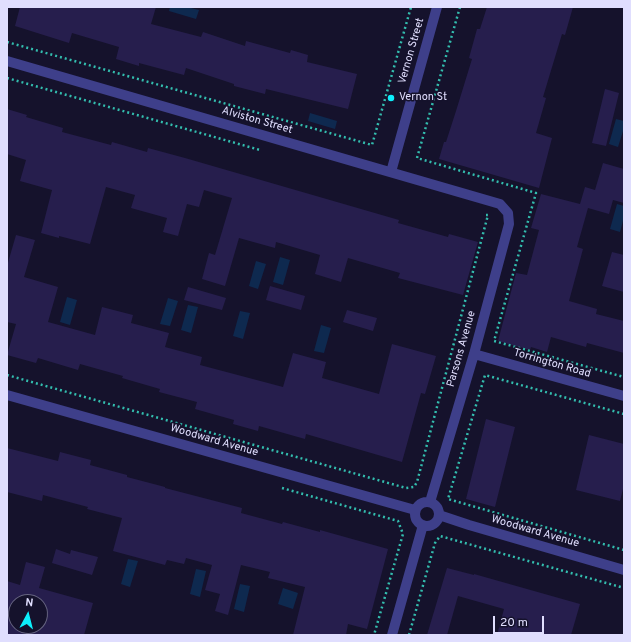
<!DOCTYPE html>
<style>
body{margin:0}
#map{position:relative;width:631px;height:642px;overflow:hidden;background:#15122c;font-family:Overpass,sans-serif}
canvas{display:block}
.frame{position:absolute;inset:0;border:8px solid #e0defe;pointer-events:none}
.north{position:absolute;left:8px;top:594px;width:40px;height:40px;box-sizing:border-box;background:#15122c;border:1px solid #666480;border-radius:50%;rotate:7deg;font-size:11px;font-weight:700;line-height:16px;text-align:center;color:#e0defe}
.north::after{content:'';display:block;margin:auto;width:14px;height:18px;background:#0deefb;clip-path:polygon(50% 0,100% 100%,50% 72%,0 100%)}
.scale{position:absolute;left:493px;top:616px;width:51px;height:18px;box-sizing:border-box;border:2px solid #e0defe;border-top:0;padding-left:5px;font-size:12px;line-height:14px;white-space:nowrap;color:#e0defe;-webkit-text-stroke:3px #15122c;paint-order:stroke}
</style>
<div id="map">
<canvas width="631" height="642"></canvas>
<div class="frame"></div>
<div class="north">N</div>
<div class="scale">20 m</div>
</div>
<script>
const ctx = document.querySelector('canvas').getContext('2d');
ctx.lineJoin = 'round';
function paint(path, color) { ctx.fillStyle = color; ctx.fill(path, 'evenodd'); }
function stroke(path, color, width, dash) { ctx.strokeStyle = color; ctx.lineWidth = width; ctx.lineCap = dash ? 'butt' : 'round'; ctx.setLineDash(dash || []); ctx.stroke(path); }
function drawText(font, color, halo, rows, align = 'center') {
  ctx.font = font + ' Overpass,sans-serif'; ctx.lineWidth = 3; ctx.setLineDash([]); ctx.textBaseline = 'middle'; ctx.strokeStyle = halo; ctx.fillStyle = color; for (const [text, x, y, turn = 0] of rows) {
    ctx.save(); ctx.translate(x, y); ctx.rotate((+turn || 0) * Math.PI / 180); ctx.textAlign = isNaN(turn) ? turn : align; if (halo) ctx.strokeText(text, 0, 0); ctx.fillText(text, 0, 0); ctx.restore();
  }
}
paint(new Path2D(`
 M 170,7 L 187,7 L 199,10 L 196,19 L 169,11 Z
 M 310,113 L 337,121 L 335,129 L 308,121 Z
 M 616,119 L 624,121 L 624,128 L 618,147 L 609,144 Z
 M 617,204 L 624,206 L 624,217 L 620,232 L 610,229 Z
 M 280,257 L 290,260 L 283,285 L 273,282 Z
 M 256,261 L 266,264 L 258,289 L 249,286 Z
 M 67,297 L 77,300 L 70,325 L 60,322 Z
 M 168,298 L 178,301 L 170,326 L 160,324 Z
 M 188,305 L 198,307 L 191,333 L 181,330 Z
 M 240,311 L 250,313 L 243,339 L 233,336 Z
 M 321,325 L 331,328 L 324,353 L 314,351 Z
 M 128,559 L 138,561 L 130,587 L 121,584 Z
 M 196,569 L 206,571 L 200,597 L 190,594 Z
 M 240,584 L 250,586 L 244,612 L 234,609 Z
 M 283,588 L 298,593 L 293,609 L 278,604 Z`), '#0e294f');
paint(new Path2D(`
 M 20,7 L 156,7 L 151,24 L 201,37 L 203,32 L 245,46 L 246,41 L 290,53 L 291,50 L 308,55 L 307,62 L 357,74 L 348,109 L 266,89 L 265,94 L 234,86 L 234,84 L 186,68 L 184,75 L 139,63 L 139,66 L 116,59 L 119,47 L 72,33 L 69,43 L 15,26 Z
 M 487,7 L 573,7 L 565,35 L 562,34 L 543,97 L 546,98 L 536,133 L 552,138 L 539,188 L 439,159 L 444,142 L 446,142 L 456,111 L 472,59 L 469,58 L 477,29 L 480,29 Z
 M 605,89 L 619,93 L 606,146 L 592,143 Z
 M 7,109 L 27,115 L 26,117 L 63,128 L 62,132 L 111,145 L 112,142 L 147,152 L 148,148 L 185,158 L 399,220 L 398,223 L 448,237 L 449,234 L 478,242 L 463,295 L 398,278 L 400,273 L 348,258 L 341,282 L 315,274 L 320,255 L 276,242 L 275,248 L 239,238 L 225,286 L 202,279 L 209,253 L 215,255 L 232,198 L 204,190 L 199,207 L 187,204 L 178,236 L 163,232 L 167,218 L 131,208 L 135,195 L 106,187 L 90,244 L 59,236 L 59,238 L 41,233 L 52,190 L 20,181 L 26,160 L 7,154 Z
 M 603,163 L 624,169 L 624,203 L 613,200 L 609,214 L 588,208 L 577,247 L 583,249 L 569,301 L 597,309 L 596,314 L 624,321 L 624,353 L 587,343 L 586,347 L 551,337 L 547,352 L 531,347 L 530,350 L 498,341 L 516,273 L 527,275 L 539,230 L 531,228 L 541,194 L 580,204 L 585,187 L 595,190 Z
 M 16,235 L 35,240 L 24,277 L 58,287 L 48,322 L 95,335 L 102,307 L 133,315 L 131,323 L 169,333 L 165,347 L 202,357 L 200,365 L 283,387 L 293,353 L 326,362 L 322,378 L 379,394 L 392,344 L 436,356 L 425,394 L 421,393 L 402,462 L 306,434 L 305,439 L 259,426 L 258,431 L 233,424 L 234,420 L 195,409 L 197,402 L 159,392 L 160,389 L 122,378 L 123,376 L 80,364 L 78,370 L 38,358 L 36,363 L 7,355 L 16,324 L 7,322 L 7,266 Z
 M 612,252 L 624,255 L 624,292 L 602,286 Z
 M 270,286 L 305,296 L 301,310 L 266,300 Z
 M 188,287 L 226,298 L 222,310 L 184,300 Z
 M 347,310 L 377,318 L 373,331 L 343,322 Z
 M 486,419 L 515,427 L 495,507 L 466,499 Z
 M 589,435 L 624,444 L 624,485 L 620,501 L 576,490 Z
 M 7,448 L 58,461 L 60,452 L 91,460 L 90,465 L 127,475 L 127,477 L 165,487 L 165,488 L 242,508 L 241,513 L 282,524 L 283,522 L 320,532 L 320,530 L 388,549 L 367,629 L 348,624 L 346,635 L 293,635 L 305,587 L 268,578 L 270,572 L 241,565 L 228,615 L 215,611 L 220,594 L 205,590 L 212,565 L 186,558 L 184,564 L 167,560 L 165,565 L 113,551 L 122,518 L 87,509 L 88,507 L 43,495 L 42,501 L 7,492 Z
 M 56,549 L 70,554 L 71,550 L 98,557 L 92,575 L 52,563 Z
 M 26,562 L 45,567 L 39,588 L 93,603 L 84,635 L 7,635 L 7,581 L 20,585 ZM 16,602 L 40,602 L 40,626 L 16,626 Z
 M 447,568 L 474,575 L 474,574 L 580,604 L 571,635 L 497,635 L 504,609 L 458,596 L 447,635 L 427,635 Z`), '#261e4d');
stroke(new Path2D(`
 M 460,7 L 417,158 L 536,193 L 494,341 L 624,377
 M 7,42 L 372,145 L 411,7
 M 7,78 L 260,150
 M 7,375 L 406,488 L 414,487 L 417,482 L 488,215 L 486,215
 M 624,414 L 485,375 L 448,499 L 624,550
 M 282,488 L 398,521 L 403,534 L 374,635
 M 409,635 L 435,543 L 440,536 L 624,588`), '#33bdae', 2.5, [2, 3]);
stroke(new Path2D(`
 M 7,61 L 500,204 L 508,213 L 509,224 L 474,354 L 430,502
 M 391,172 L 437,7
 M 474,354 L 624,396
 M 7,395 L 415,510
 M415 514a12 12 0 1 1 24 0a12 12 0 1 1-24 0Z
 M 439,515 L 469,525 L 624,570
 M 392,635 L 423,525`), '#3e3f8a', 10);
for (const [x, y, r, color] of [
 [391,98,4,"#0deefb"]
]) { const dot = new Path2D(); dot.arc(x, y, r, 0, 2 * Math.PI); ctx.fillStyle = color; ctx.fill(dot); stroke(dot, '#15122c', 1.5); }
drawText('11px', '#e0defe', '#15122c', [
 ["Vernon Street",412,51,-74],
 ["Alviston Street",257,121,16],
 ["Parsons Avenue",462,349,-74],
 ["Torrington Road",552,364,16],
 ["Woodward Avenue",214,441,16],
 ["Woodward Avenue",535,532,16]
]);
drawText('11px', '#e0defe', '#15122c', [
 ["Vernon St",399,98]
], 'left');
</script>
